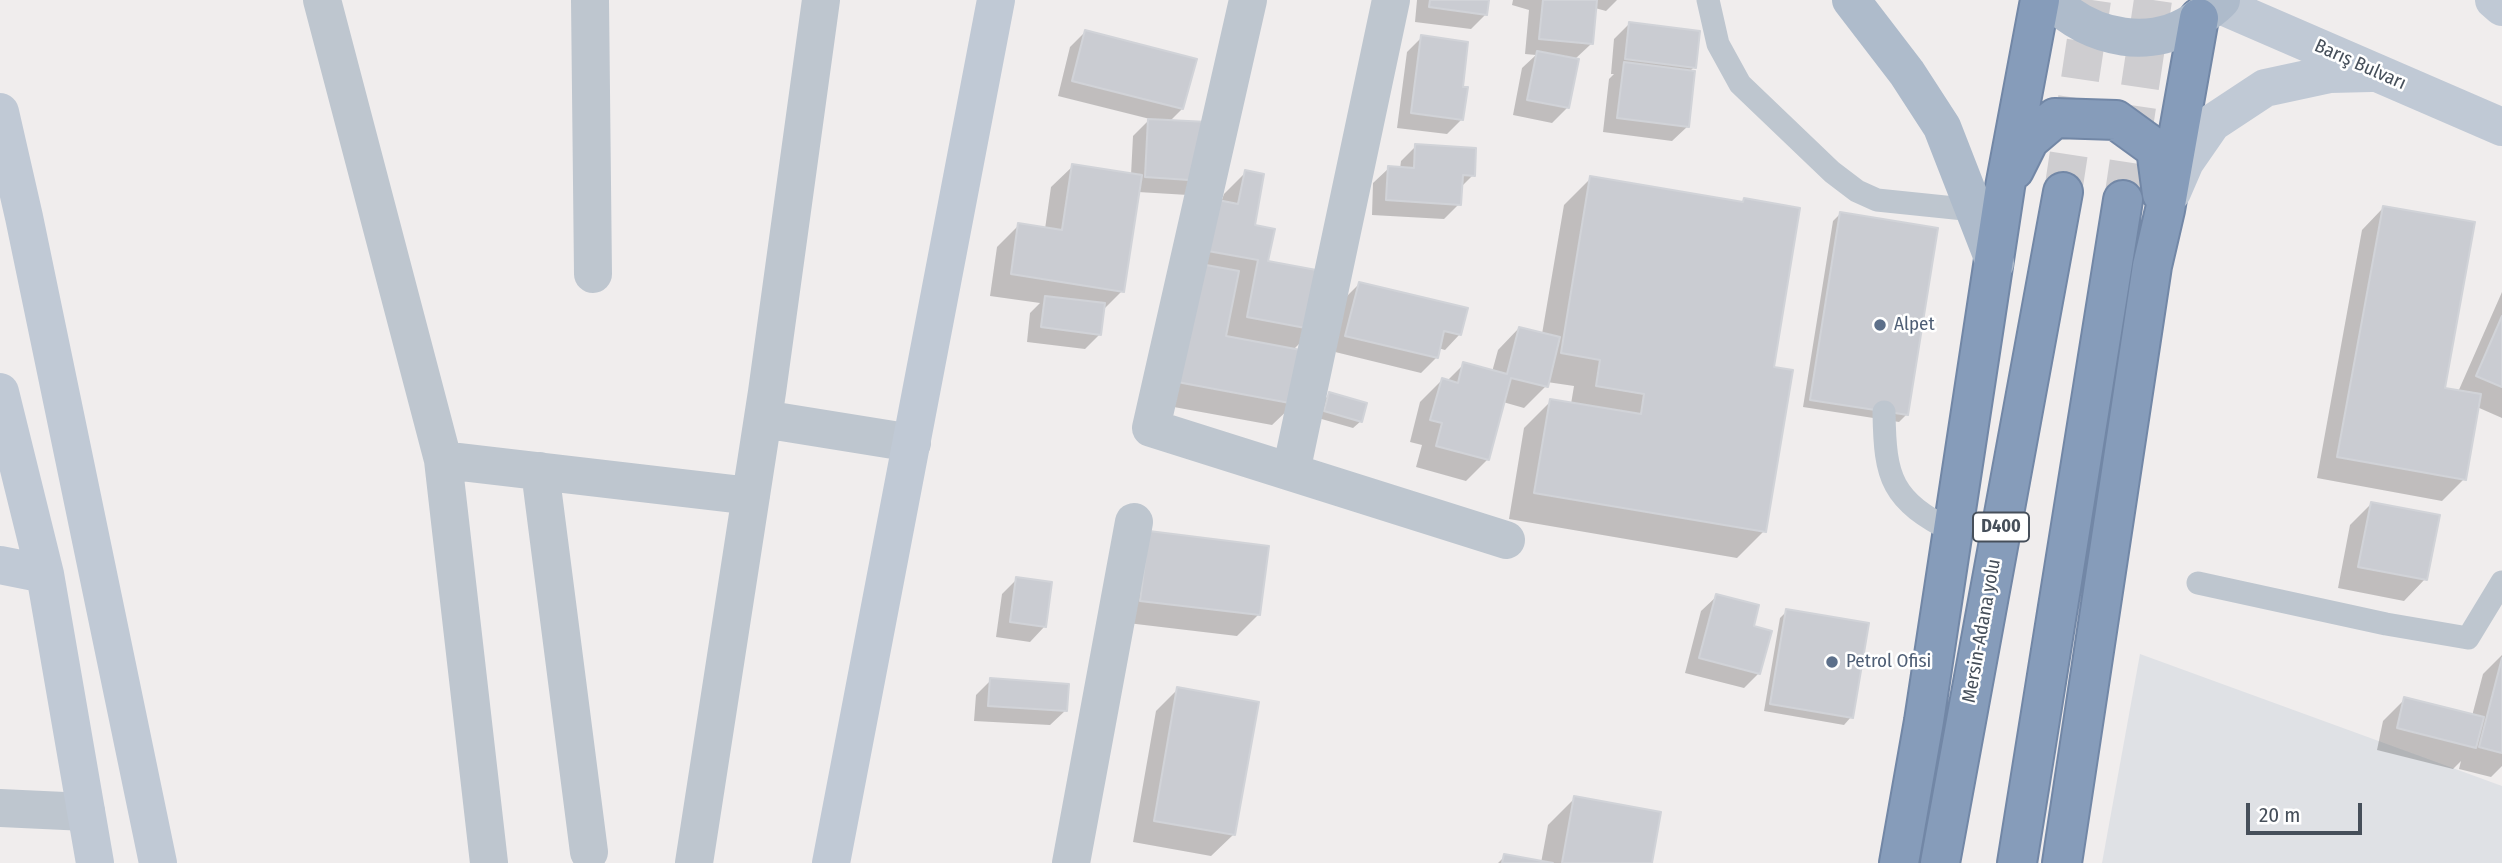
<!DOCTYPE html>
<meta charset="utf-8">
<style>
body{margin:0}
#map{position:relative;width:2502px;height:863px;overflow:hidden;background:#f0eded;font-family:"Fira Sans Condensed",sans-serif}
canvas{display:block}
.scale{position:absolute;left:2246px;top:803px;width:116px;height:32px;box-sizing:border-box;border:4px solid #464f5a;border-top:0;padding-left:9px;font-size:21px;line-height:24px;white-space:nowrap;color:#464f5a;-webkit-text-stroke:5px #fff;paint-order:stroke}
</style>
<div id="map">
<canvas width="2502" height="863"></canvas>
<div class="scale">20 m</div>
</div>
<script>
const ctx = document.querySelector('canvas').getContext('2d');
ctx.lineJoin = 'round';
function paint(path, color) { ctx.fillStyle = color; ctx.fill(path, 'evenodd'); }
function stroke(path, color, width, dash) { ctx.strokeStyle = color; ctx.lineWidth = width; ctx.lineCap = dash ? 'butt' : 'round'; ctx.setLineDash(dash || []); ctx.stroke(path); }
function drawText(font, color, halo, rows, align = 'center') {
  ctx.font = font + ' "Fira Sans Condensed",sans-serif'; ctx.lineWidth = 5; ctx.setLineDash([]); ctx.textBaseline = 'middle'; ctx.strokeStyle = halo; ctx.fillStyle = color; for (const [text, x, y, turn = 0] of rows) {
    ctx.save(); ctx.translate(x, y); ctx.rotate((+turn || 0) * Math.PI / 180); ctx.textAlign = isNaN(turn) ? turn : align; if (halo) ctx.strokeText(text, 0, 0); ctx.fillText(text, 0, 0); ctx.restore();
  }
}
paint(new Path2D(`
 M 2140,654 L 2502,786 L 2502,863 L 2102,863 Z`), '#dfe1e5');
paint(new Path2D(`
 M 1417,0 L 1487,0 L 1486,14 L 1471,29 L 1415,22 Z
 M 1513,0 L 1617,0 L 1606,11 L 1595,8 L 1591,44 L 1574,60 L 1567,108 L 1552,123 L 1513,115 L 1522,68 L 1536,55 L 1525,54 L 1529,10 L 1512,5 Z
 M 1629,24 L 1694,67 L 1689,72 L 1688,126 L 1672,141 L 1603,132 L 1609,79 L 1614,74 L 1611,74 L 1614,39 Z
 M 1085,32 L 1182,109 L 1169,122 L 1206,124 L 1188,195 L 1138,192 L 1122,291 L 1102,311 L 1100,334 L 1085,349 L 1027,342 L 1030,313 L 1040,303 L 990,296 L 997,247 L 1019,225 L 1045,229 L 1051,187 L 1073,166 L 1131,175 L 1133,136 L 1150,119 L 1058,96 L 1070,47 Z
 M 1422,37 L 1461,88 L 1462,119 L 1447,134 L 1397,128 L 1407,52 Z
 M 1416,146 L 1473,175 L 1460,188 L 1459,204 L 1444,219 L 1372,215 L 1373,183 L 1389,168 L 1400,169 L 1401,161 Z
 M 1246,172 L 1253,227 L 1266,262 L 1314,329 L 1293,350 L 1294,404 L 1272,425 L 1152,403 L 1224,194 Z
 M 1591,178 L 1741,203 L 1744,200 L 1772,369 L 1764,531 L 1737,558 L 1509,519 L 1524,428 L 1551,401 L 1571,404 L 1574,386 L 1547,382 L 1546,386 L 1524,408 L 1503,402 L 1488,459 L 1466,481 L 1416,467 L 1422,445 L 1410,442 L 1420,402 L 1442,380 L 1447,381 L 1464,364 L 1492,372 L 1498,350 L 1519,328 L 1542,334 L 1564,205 Z
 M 2383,208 L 2443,389 L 2458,392 L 2502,292 L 2502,418 L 2477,407 L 2464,479 L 2442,501 L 2317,478 L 2362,230 Z
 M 1840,214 L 1906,415 L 1899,422 L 1803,407 L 1833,221 Z
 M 1359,284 L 1460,334 L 1445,350 L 1438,348 L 1436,358 L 1421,373 L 1331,351 L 1344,299 Z
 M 1330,394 L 1361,421 L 1353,428 L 1318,418 L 1322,402 Z
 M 2372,503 L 2425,579 L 2404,601 L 2338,588 L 2350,525 Z
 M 1128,555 L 1259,614 L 1237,636 L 1119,622 Z
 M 1017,579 L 1045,626 L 1030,642 L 996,637 L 1002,594 Z
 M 1717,596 L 1751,627 L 1759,673 L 1744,688 L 1685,673 L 1701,611 Z
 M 1787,611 L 1851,717 L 1844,725 L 1764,711 L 1780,618 Z
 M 2502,655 L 2502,766 L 2491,777 L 2459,769 L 2461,761 L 2453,769 L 2377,750 L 2383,721 L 2405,699 L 2472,716 L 2483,674 Z
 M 991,680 L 1066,710 L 1050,725 L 974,721 L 976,695 Z
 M 1178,689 L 1233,835 L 1211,856 L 1133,842 L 1156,711 Z
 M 1575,798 L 1650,863 L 1498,863 L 1505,856 L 1541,863 L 1548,825 Z`), '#0003');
const building = new Path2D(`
 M 1430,0 L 1489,0 L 1487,15 L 1429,7 Z
 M 1543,0 L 1597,0 L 1593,44 L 1539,39 Z
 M 1629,22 L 1700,31 L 1696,68 L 1625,59 Z
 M 1085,30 L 1197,59 L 1183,109 L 1072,81 Z
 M 1421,35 L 1468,42 L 1463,87 L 1468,87 L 1463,120 L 1411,113 Z
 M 1537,51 L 1579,59 L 1569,108 L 1527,100 Z
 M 1624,62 L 1695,71 L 1689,127 L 1617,118 Z
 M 1148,119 L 1208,122 L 1204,181 L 1145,177 Z
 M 1415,144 L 1476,148 L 1475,176 L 1463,175 L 1461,205 L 1386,200 L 1388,166 L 1414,168 Z
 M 1072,164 L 1142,175 L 1124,292 L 1011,274 L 1018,223 L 1062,230 Z
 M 1245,170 L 1264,174 L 1255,225 L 1275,229 L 1268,261 L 1327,272 L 1316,330 L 1247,317 L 1258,260 L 1208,251 L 1218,200 L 1238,204 Z
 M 1590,176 L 1743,202 L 1744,198 L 1800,208 L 1774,367 L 1793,370 L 1766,532 L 1534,493 L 1550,399 L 1641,414 L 1644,394 L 1596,386 L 1600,360 L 1561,353 Z
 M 2383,206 L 2475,222 L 2445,388 L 2481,394 L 2466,480 L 2337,457 Z
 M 1840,212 L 1938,228 L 1908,415 L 1810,400 Z
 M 1195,263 L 1239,271 L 1226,336 L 1306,351 L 1295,404 L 1172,381 Z
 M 1359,282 L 1468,308 L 1461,335 L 1444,331 L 1438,358 L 1345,336 Z
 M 1045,296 L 1105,303 L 1101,335 L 1041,327 Z
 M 2502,316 L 2502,387 L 2476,376 Z
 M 1519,327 L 1560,337 L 1548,387 L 1511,378 L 1489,460 L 1436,446 L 1442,423 L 1430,420 L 1442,378 L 1458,383 L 1463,362 L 1507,374 Z
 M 1329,392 L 1367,403 L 1362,422 L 1324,411 Z
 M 2371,502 L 2440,515 L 2427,580 L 2358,567 Z
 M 1149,531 L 1269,546 L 1260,615 L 1140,601 Z
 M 1016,577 L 1052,582 L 1046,627 L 1010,622 Z
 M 1716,594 L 1759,605 L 1754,626 L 1772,631 L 1760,674 L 1699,658 Z
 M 1786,609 L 1869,623 L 1853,718 L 1770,704 Z
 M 2502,658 L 2502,753 L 2479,747 Z
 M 990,678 L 1069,684 L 1067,711 L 988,706 Z
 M 1177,687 L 1259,702 L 1235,835 L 1154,821 Z
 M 2404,697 L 2484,717 L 2476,748 L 2397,728 Z
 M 1574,796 L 1661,812 L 1652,863 L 1562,863 Z
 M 1504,854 L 1553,863 L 1502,863 Z`);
paint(building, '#caccd2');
stroke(building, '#d1d3d8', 2);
stroke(new Path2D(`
 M 2063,192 L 2092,0
 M 2123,200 L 2153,0`), '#cecdd0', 38, [38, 19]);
const highway = new Path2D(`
 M 2014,170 L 2029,140 L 2055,118 L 2116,120 L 2156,149 L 2162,194
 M 1899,863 L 1924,721 L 2005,187 L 2040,0
 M 1940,863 L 2063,192
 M 2017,863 L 2123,200
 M 2062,863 L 2152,266 L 2165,210 L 2199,18`);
stroke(highway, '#7287a6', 42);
stroke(new Path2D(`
 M 1708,0 L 1718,44 L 1740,84 L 1832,172 L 1857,191 L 1877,200 L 1974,210
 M 1884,412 C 1885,479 1891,500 1954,532
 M 2198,583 L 2386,624 L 2468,638 L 2502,582`), '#bec6cf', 23);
stroke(new Path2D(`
 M 322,0 L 443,460 L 489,863
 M 590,0 L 593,274
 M 1248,0 L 1151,428 L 1506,540
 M 763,419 L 912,443
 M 443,460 L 751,496
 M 540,471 L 589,852
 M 1291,472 L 1391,0
 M 0,808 L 86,812
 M 694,863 L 767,392 L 821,0
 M 1071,863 L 1134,522`), '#bec6cf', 38);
stroke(new Path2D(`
 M 2494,0 L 2502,7
 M 2218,4 L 2502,127
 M 0,112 L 24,217 L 158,863
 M 2172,192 L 2185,162 L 2212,123 L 2265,88 L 2330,74 L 2371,73
 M 0,392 L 45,574 L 95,863
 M 0,565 L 45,574
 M 831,863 L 996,0`), '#c0c9d5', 38);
stroke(new Path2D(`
 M 1851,0 L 1907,73 L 1942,127 L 1995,263
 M 2052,0 C 2090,40 2155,52 2200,17 C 2207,12 2215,7 2221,0`), '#aebbcb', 38);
stroke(highway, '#869cba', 38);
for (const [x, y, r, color] of [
 [1880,325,7,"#5c6f8a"],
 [1832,662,7,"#5c6f8a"]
]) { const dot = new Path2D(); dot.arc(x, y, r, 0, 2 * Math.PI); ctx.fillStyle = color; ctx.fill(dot); stroke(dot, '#fff', 2.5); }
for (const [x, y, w] of [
 [2001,527,56]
]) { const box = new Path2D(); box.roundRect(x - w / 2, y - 14.5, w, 29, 5); ctx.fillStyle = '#fff'; ctx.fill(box); stroke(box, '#464f5a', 2); }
drawText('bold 18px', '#464f5a', null, [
 ["D400",2001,527]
]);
drawText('19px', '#464f5a', '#fff', [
 ["Barış Bulvarı",2360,65,24],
 ["Mersin-Adana yolu",1982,631,-80]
]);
drawText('19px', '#4e5e75', '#fff', [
 ["Alpet",1894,325],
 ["Petrol Ofisi",1846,662]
], 'left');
</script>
